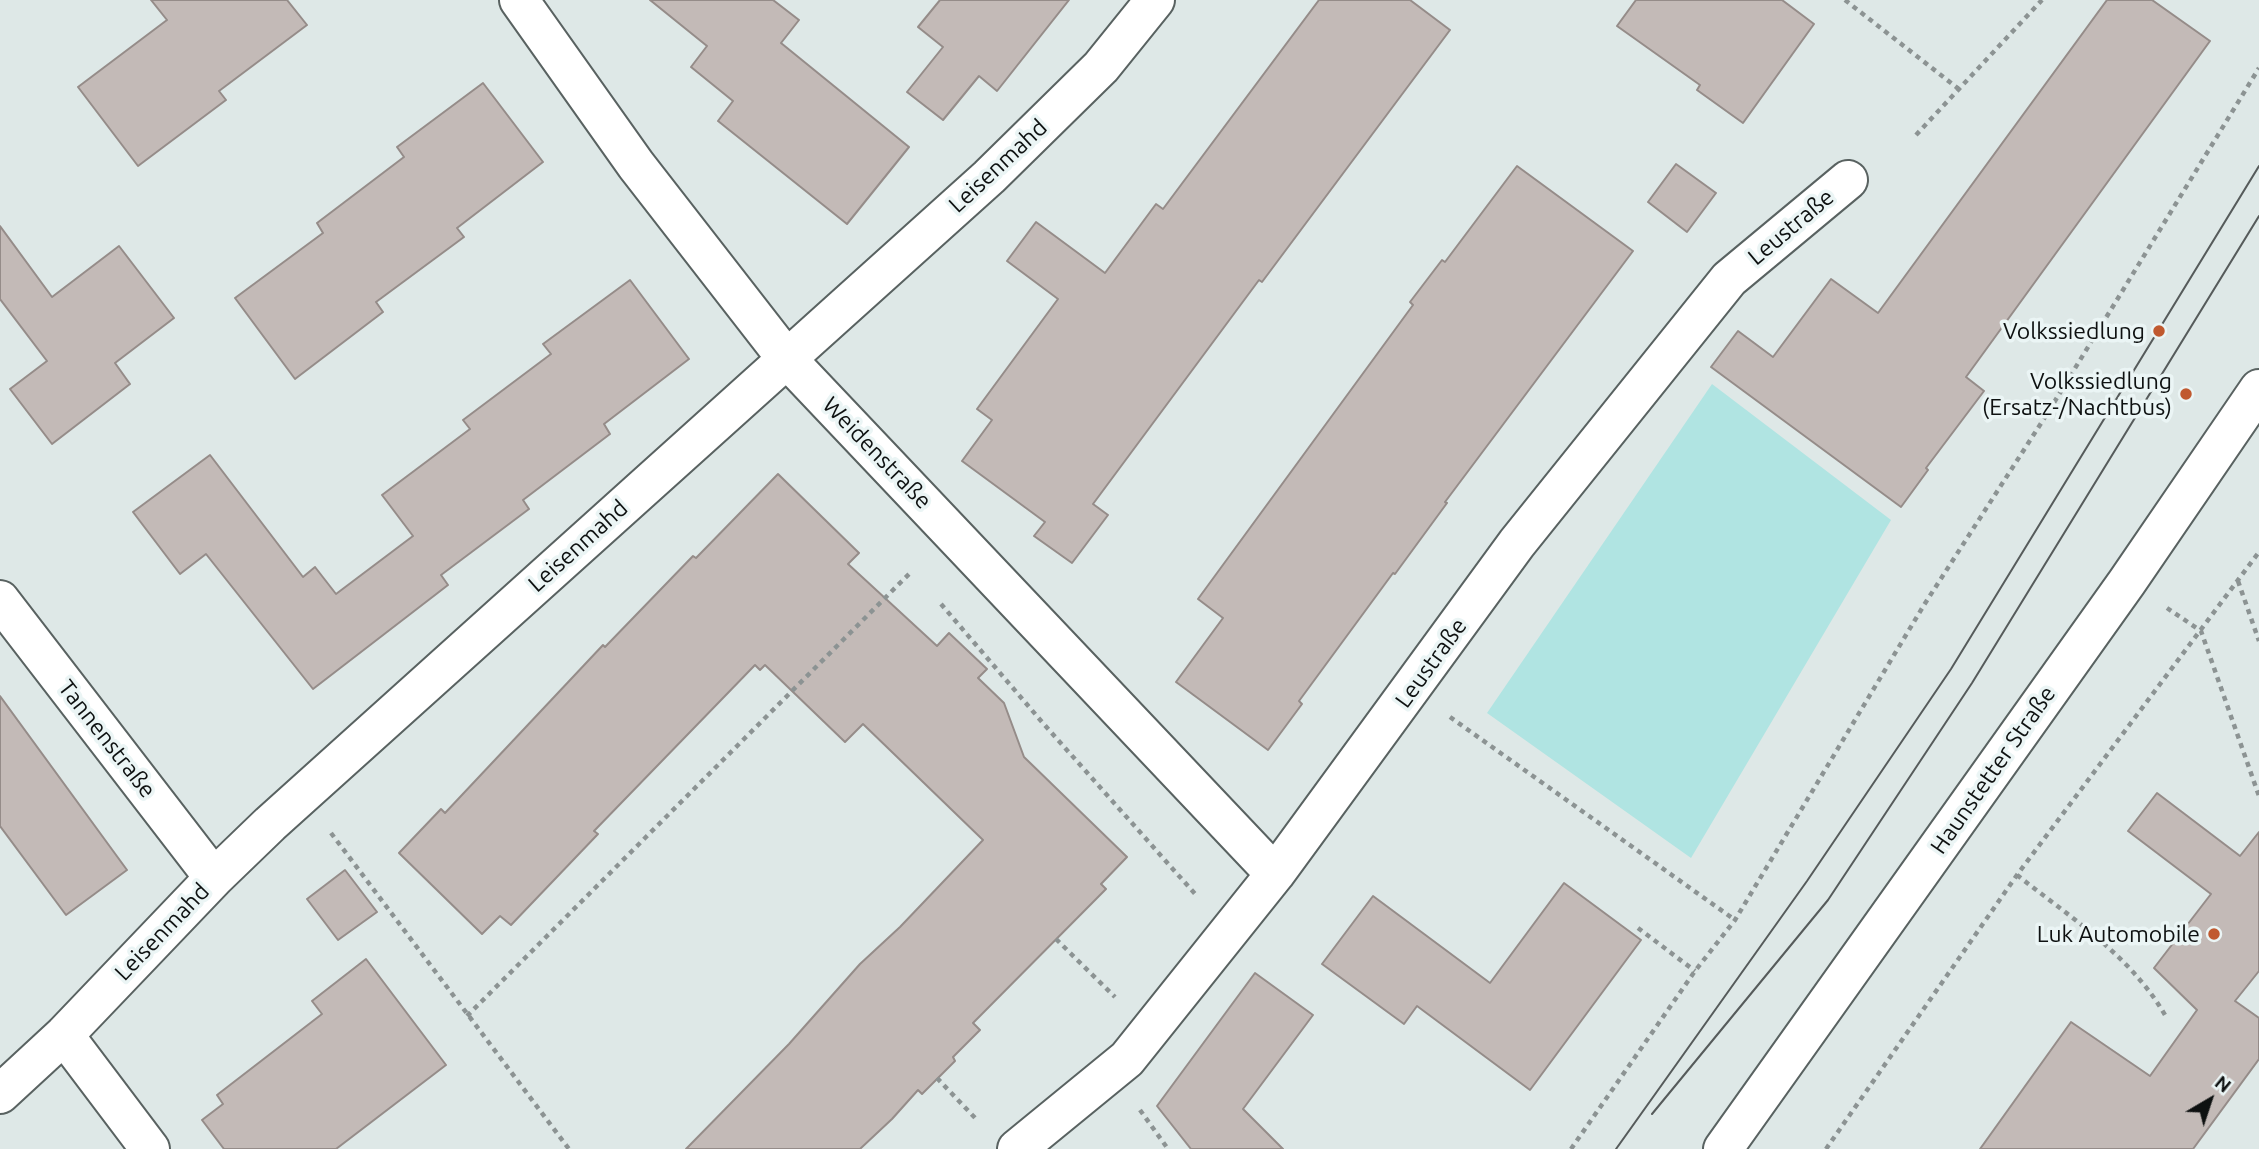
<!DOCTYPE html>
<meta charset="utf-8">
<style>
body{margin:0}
#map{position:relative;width:2259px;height:1149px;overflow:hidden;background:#dee8e7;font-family:Ubuntu,sans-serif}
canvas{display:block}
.north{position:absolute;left:2175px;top:1065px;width:70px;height:70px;-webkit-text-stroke:5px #ebf5f5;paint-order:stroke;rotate:39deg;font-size:19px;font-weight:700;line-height:28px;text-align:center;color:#0e1111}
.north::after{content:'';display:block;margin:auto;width:24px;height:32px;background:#0e1111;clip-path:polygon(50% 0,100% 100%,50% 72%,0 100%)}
</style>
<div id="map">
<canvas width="2259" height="1149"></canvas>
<div class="north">N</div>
</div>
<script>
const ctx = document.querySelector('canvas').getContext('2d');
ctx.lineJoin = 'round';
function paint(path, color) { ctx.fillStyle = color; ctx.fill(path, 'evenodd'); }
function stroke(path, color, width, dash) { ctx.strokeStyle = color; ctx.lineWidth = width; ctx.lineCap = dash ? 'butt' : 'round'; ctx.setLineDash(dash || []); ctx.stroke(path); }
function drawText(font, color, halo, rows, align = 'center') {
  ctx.font = font + ' Ubuntu,sans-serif'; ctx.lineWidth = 7; ctx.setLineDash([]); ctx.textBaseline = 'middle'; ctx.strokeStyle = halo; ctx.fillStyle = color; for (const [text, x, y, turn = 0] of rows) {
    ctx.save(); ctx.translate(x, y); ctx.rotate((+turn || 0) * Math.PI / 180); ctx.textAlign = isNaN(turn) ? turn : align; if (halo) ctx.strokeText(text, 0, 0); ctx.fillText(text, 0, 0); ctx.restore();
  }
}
paint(new Path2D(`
 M 1712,384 L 1891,520 L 1691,858 L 1487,713 Z`), '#b0e4e2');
const building = new Path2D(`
 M 151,0 L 287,0 L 307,25 L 219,91 L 226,100 L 138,166 L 78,87 L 167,20 Z
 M 650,0 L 773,0 L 799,20 L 781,43 L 909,147 L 847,224 L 718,121 L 733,101 L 691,67 L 707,46 Z
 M 940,0 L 1069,0 L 997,91 L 979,76 L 943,120 L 907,92 L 943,47 L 918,27 Z
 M 1319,0 L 1410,0 L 1450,30 L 1262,282 L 1259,280 L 1093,504 L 1108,515 L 1072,563 L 1034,536 L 1045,522 L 962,461 L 992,420 L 977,409 L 1058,299 L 1007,261 L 1036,222 L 1105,273 L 1156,204 L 1163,209 Z
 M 1636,0 L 1782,0 L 1814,24 L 1743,123 L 1697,90 L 1700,85 L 1617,26 Z
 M 2107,0 L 2152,0 L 2210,41 L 1966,377 L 1984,391 L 1926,468 L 1928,470 L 1901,507 L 1711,367 L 1738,331 L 1773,357 L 1831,279 L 1878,313 Z
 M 483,83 L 543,162 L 457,228 L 464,237 L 376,302 L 383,312 L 295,379 L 235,298 L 323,233 L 317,223 L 404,157 L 397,147 Z
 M 1676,164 L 1716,193 L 1687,232 L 1648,202 Z
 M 1517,166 L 1633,251 L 1445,502 L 1447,503 L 1395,574 L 1393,573 L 1299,701 L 1302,704 L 1268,750 L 1176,682 L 1223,618 L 1198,599 L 1413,305 L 1410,302 L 1442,260 L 1445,262 Z
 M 0,226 L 52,297 L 119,246 L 174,318 L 115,363 L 130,384 L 52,444 L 10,389 L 47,361 L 0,299 Z
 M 630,280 L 689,359 L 604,424 L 610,434 L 523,500 L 529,509 L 441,575 L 448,585 L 313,689 L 206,554 L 180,574 L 133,512 L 210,455 L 303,577 L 315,567 L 336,594 L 413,536 L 382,495 L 470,429 L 463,420 L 551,354 L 543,344 Z
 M 778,474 L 859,553 L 848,564 L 937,646 L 949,633 L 987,669 L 978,678 L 1004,703 L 1024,757 L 1127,857 L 1101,884 L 1106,889 L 973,1023 L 980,1030 L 953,1057 L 955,1061 L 922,1094 L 918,1090 L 892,1119 L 860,1149 L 686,1149 L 789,1044 L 860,964 L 900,927 L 983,840 L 863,724 L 845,742 L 765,665 L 760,670 L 755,665 L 594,831 L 598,834 L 511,925 L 500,916 L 482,934 L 399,853 L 441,809 L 445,813 L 603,645 L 605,647 L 693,556 L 696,558 Z
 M 0,696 L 127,870 L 66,915 L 0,826 Z
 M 2157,793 L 2240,856 L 2259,832 L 2259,971 L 2235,1001 L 2259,1018 L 2259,1059 L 2193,1149 L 1980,1149 L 2071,1022 L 2150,1076 L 2197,1010 L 2154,968 L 2211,894 L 2128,831 Z
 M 345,870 L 377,912 L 338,940 L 307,899 Z
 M 1564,883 L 1641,940 L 1530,1090 L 1417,1006 L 1404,1024 L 1322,964 L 1373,896 L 1490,983 Z
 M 366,959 L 446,1065 L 336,1149 L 224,1149 L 202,1120 L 223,1104 L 217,1095 L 322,1014 L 312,1001 Z
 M 1255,973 L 1313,1015 L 1243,1109 L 1283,1149 L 1191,1149 L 1157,1106 Z`);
paint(building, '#c3bab7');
stroke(building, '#958c89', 2);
const street = new Path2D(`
 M 519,0 L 636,165 L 786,358 L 1275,874
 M 0,600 L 214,878
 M 64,1035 L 150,1149
 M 0,1094 L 64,1035 L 214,878 L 270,824 L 989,177 L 1101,67 L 1155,0
 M 1017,1149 L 1127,1059 L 1275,874 L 1517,543 L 1729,279 L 1848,180`);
const secondary = new Path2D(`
 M 1723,1149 L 2127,582 L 2259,389`);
stroke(street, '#596261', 42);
stroke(secondary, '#596261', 42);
stroke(new Path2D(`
 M 1845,0 L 1960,90
 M 1916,135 L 2042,0
 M 2238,581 L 2259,641
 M 941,604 L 1042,722 L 1196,895
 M 2167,608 L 2201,631 L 2259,796
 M 1450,717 L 1735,920
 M 331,833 L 569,1149
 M 2017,875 C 2070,917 2131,956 2165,1015
 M 1638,928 L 1695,971
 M 1056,939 L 1115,997
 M 467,1016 L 911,572
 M 937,1078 L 978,1121
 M 1140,1110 L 1168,1149
 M 1571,1149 L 1695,971 L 1735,920 L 1924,605 L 2047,414 L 2259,68
 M 1826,1149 L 2017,875 L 2259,552`), '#8c9393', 4.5, [5, 5]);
stroke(street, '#fff', 38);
stroke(secondary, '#fff', 38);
stroke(new Path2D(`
 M 1652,1114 L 1828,900 L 1972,683 L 2259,216
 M 1616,1149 L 1807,881 L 1951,669 L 2259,166`), '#565b5b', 2);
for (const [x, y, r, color] of [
 [2159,331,7,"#c0592f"],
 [2186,394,7,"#c0592f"],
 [2214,934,7,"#c0592f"]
]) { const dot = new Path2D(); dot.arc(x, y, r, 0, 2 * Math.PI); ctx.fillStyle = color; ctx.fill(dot); stroke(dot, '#ebf5f5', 2.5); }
drawText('23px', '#0e1111', '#ebf5f5', [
 ["Leisenmahd",998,166,-43],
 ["Leustraße",1791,227,-40],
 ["Weidenstraße",877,453,46],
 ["Leisenmahd",578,546,-42],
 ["Leustraße",1431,663,-54],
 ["Tannenstraße",107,739,52],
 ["Haunstetter Straße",1993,770,-55],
 ["Leisenmahd",162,932,-46]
]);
drawText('23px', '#0e1111', '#ebf5f5', [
 ["Volkssiedlung",2145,331],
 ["Volkssiedlung",2172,381],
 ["(Ersatz-/Nachtbus)",2172,407],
 ["Luk Automobile",2200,934]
], 'right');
</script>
